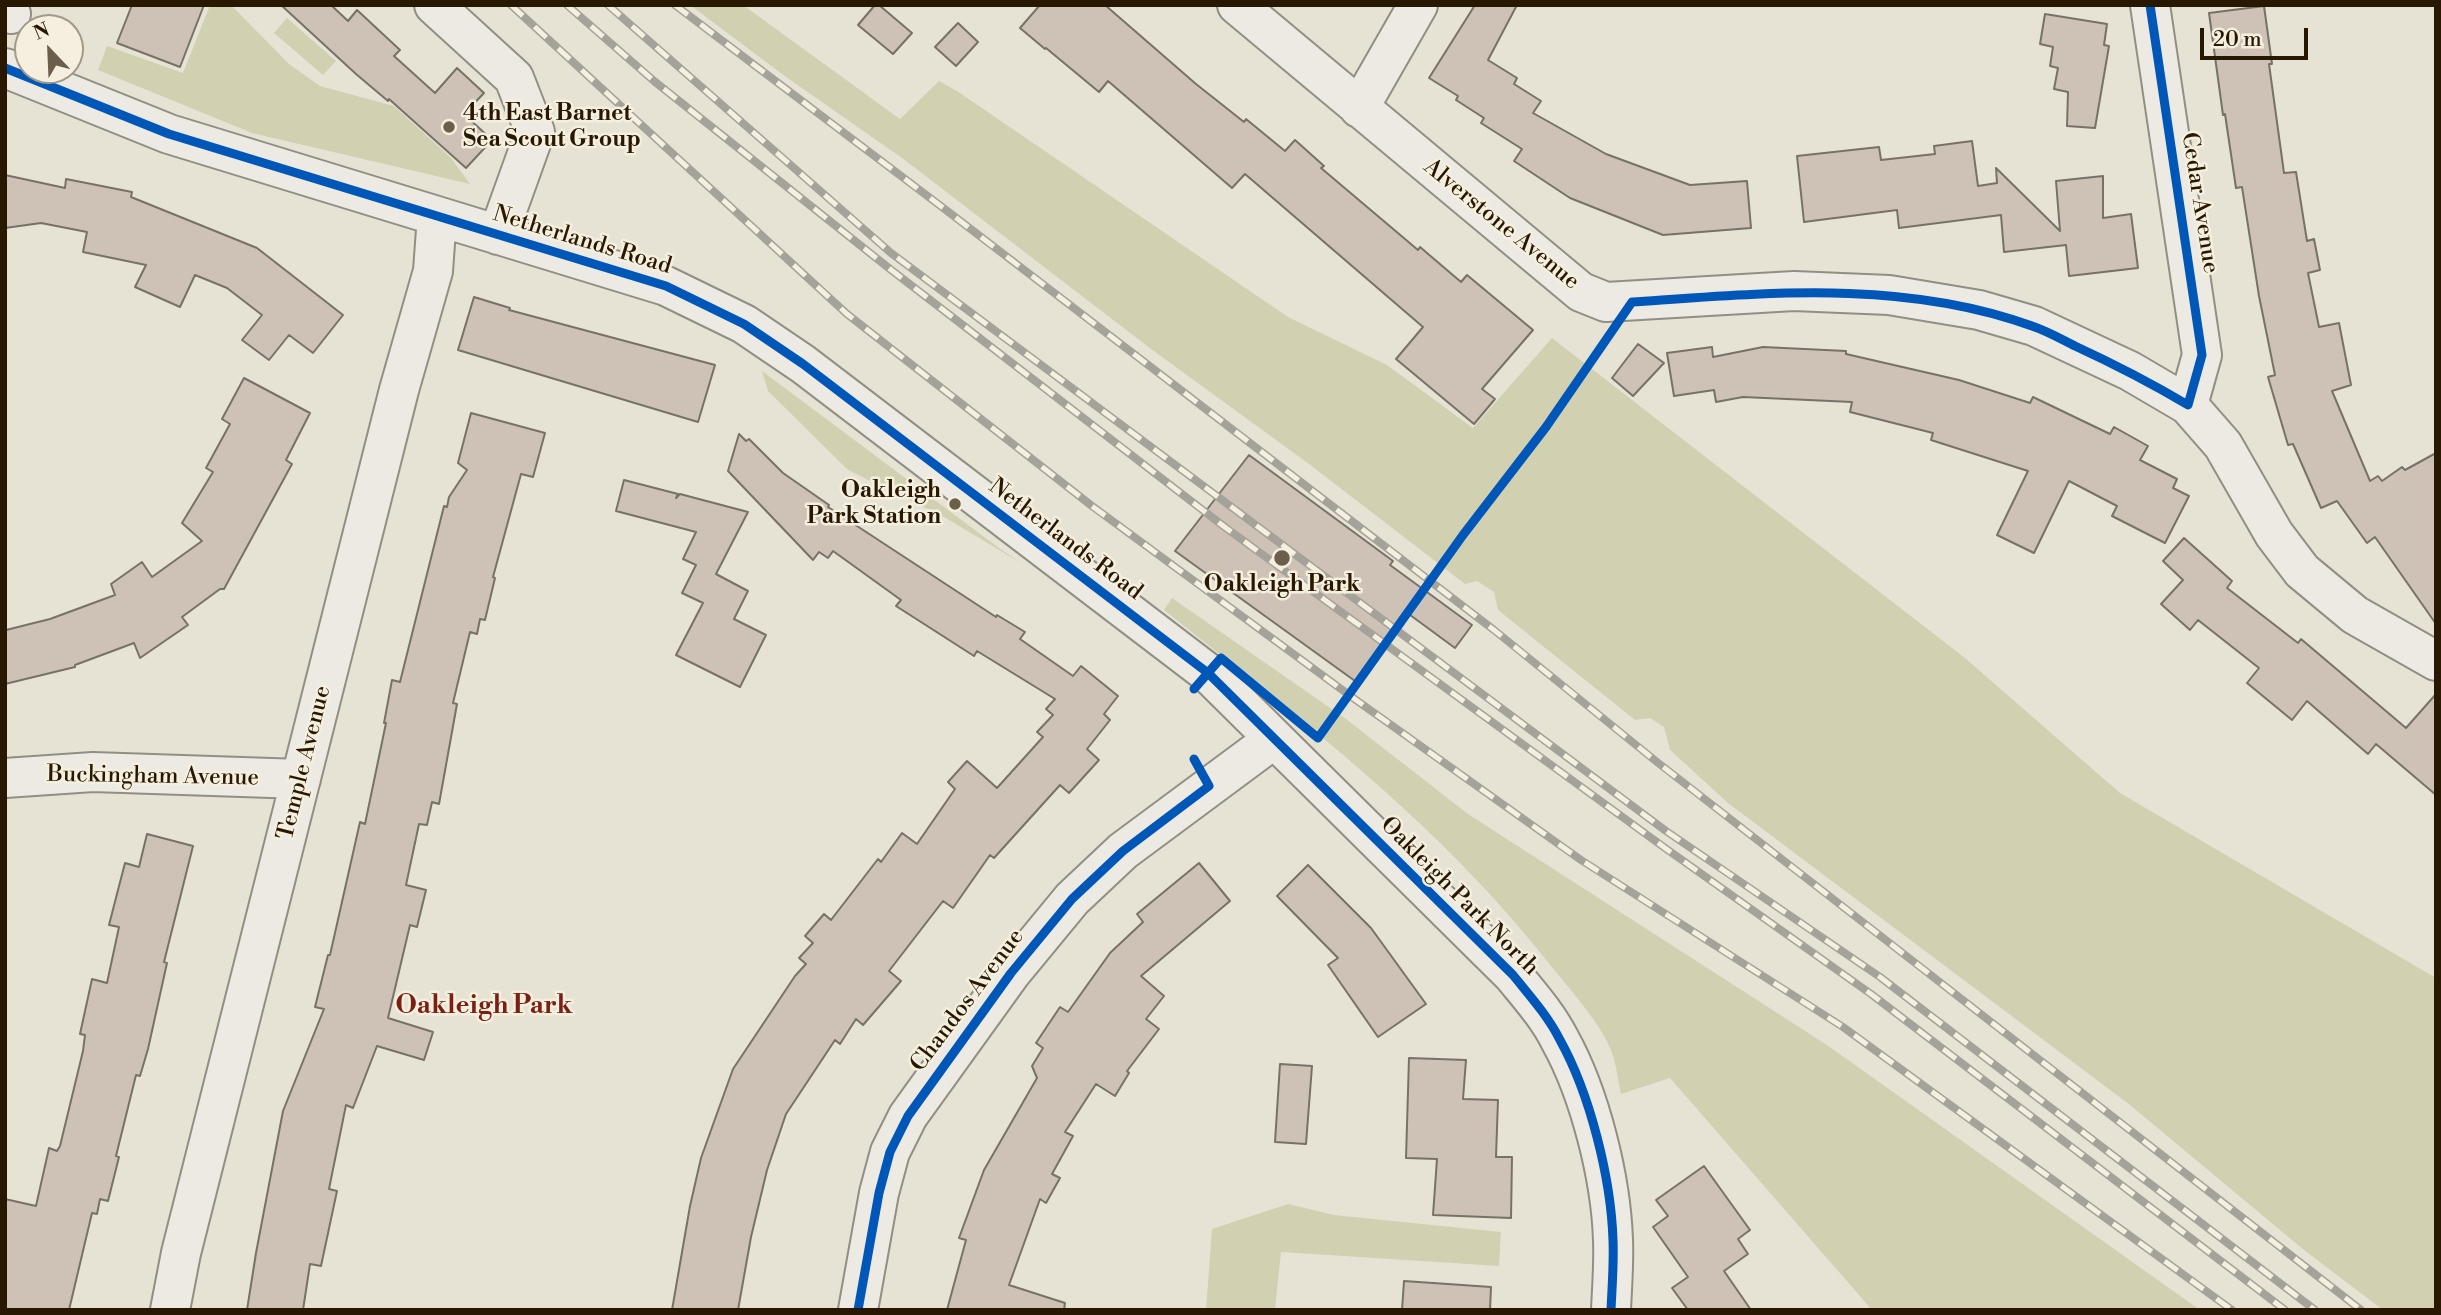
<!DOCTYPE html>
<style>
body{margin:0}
#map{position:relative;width:2441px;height:1315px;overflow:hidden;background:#e6e3d5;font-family:"Libre Bodoni",serif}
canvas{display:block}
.frame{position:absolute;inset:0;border:7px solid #291801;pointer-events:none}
.north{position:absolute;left:14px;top:14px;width:70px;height:70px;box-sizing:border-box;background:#f4efde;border:2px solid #a39986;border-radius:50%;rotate:337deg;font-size:19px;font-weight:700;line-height:28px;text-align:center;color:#291801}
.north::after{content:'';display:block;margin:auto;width:24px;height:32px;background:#6b5f4b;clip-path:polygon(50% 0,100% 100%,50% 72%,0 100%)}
.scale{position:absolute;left:2200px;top:28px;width:108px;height:32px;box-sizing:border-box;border:4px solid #291801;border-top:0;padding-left:9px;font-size:21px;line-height:24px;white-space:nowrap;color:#291801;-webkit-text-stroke:5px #f4efde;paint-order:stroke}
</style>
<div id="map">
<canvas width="2441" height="1315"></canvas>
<div class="frame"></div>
<div class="north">N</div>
<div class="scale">20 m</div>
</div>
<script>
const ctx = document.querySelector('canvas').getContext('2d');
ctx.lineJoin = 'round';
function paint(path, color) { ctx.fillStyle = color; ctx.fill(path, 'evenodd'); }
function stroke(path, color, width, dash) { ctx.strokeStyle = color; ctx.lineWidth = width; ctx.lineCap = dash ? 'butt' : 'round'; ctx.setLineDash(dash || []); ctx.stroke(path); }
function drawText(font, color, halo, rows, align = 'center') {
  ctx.font = font + ' "Libre Bodoni",serif'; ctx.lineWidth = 5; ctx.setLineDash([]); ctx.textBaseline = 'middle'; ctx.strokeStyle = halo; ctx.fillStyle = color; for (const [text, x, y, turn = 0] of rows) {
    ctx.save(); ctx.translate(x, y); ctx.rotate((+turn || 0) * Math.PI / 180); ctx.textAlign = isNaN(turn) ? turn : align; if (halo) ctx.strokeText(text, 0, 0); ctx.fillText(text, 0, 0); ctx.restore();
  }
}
paint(new Path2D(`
 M 210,5 L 231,5 L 289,64 L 320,86 L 394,106 L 451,158 L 470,184 L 252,133 L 98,70 L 107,46 L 183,73 Z
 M 690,5 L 743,5 L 900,119 L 939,81 L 957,91 L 1288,317 L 1387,365 L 1473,428 L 1552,338 L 1965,658 L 2120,793 L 2436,978 L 2436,1310 L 2383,1310 L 2304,1250 L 2130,1105 L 1728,803 L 1670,750 L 1664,727 L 1650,718 L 1635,720 L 1498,610 L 1494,592 L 1477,581 L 1465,584 L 1309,464 L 1151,349 L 902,158 L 786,77 Z
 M 287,18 L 336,61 L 323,75 L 274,33 Z
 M 762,371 L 999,548 L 1021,563 L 944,517 L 848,470 L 768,391 Z
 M 1172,598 L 1346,719 L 1468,814 L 1827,1045 L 2200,1310 L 1872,1310 L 1670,1078 L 1621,1094 C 1618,1079 1616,1062 1610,1048 C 1600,1023 1568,987 1551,966 C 1442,826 1301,719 1164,610 Z
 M 1288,1204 L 1334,1215 L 1501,1232 L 1499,1266 L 1281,1252 L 1275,1310 L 1206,1310 L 1212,1229 Z`), '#d1d1b1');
const building = new Path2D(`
 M 132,5 L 204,5 L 180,67 L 117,43 Z
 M 281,5 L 331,5 L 348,21 L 357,10 L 400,50 L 394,56 L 435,93 L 457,68 L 484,93 L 464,114 L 492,140 L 466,168 L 389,99 L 388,101 L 356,74 Z
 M 875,5 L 879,5 L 912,33 L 893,54 L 858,25 Z
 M 1040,5 L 1105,5 L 1196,84 L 1244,122 L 1246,119 L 1285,151 L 1295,140 L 1324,166 L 1321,168 L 1418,250 L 1420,247 L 1461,282 L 1467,275 L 1533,330 L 1482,389 L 1495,399 L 1474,424 L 1396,359 L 1423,327 L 1245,174 L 1232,188 L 1108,81 L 1099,92 L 1046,48 L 1045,49 L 1020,28 Z
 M 1475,5 L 1517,5 L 1488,60 L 1517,78 L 1514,84 L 1541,101 L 1533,113 L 1606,154 L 1690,185 L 1747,181 L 1751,228 L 1663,235 L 1570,198 L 1514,161 L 1522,149 L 1481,123 L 1484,118 L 1456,100 L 1458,96 L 1429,78 Z
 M 2264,6 L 2272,64 L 2269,64 L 2284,173 L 2296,172 L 2307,241 L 2314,239 L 2320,270 L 2308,273 L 2319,327 L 2339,323 L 2351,385 L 2332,391 L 2370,481 L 2378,476 L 2382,481 L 2402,467 L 2405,470 L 2436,453 L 2436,624 L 2375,537 L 2367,543 L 2337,501 L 2321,508 L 2293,444 L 2288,445 L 2268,377 L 2275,375 L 2259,296 L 2242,187 L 2236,188 L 2225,114 L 2223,115 L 2209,13 Z
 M 2045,14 L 2107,24 L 2104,45 L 2109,46 L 2095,128 L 2067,126 L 2068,92 L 2054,89 L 2058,68 L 2050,66 L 2053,47 L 2040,44 Z
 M 958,23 L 978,42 L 956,66 L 935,47 Z
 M 1972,141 L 1978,186 L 1997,183 L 1996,168 L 2060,231 L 2056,181 L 2103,176 L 2103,218 L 2131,214 L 2138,268 L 2069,276 L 2066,245 L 2004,252 L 2001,215 L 1899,228 L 1897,210 L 1804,222 L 1797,156 L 1879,147 L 1881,160 L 1935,154 L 1934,146 Z
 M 5,175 L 65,188 L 66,179 L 132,192 L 131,197 L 257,248 L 343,315 L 313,353 L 289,335 L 269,360 L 242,340 L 262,315 L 227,288 L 195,275 L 180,307 L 135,287 L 146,265 L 83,252 L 87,232 L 41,223 L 5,228 Z
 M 474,297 L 510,308 L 509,310 L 715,365 L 698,422 L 458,350 Z
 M 1638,344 L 1664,363 L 1633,396 L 1612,378 Z
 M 1712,347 L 1713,357 L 1763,347 L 1846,351 L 1846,354 L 1959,380 L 2030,403 L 2033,397 L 2110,434 L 2114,427 L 2148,446 L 2140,460 L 2177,479 L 2173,488 L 2189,496 L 2165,543 L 2112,516 L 2117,506 L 2069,481 L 2034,553 L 1997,535 L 2028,471 L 1931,440 L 1933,433 L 1850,412 L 1852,402 L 1743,397 L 1716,402 L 1714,390 L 1674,396 L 1667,353 Z
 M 244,378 L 310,413 L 286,460 L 292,464 L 224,589 L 220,589 L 182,617 L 188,625 L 140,658 L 134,643 L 75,665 L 75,667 L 5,684 L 6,630 L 50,619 L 115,595 L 111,584 L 142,562 L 152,577 L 202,541 L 182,523 L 213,472 L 206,468 L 230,424 L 222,419 Z
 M 471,413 L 545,433 L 533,477 L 521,474 L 493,577 L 495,578 L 485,620 L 480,619 L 477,634 L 470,632 L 453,703 L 457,704 L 439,804 L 432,802 L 427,825 L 419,824 L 406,885 L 426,890 L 417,927 L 410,925 L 388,1018 L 433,1032 L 424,1060 L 377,1046 L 353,1108 L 346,1105 L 329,1189 L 337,1191 L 321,1266 L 310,1264 L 303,1310 L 247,1310 L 256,1253 L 283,1111 L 324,1009 L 315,1007 L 328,955 L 330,955 L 360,822 L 365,824 L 386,723 L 384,723 L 392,680 L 400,682 L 444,506 L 447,507 L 449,497 L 467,470 L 458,463 Z
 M 739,434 L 746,441 L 749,439 L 783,473 L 829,505 L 828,507 L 996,617 L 997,615 L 1025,632 L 1020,639 L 1073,676 L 1081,666 L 1118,696 L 1104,714 L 1110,720 L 1087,749 L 1099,760 L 1069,793 L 1060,785 L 994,858 L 990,855 L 953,908 L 943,901 L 889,971 L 901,981 L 863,1025 L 856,1019 L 840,1044 L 835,1040 L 786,1114 L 767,1170 L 751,1237 L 738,1310 L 672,1310 L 690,1206 L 701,1158 L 733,1069 L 795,976 L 806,964 L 799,958 L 813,943 L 805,936 L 824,914 L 831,920 L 878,859 L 881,862 L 902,833 L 917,844 L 955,789 L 948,782 L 967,761 L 997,788 L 1043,737 L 1037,732 L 1053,715 L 1046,709 L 1055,699 L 977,651 L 974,656 L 896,606 L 901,600 L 833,551 L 828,558 L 819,552 L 813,560 L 728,471 Z
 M 1249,455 L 1393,561 L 1390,565 L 1472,625 L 1455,648 L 1406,612 L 1355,681 L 1175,551 Z
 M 624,480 L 678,494 L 676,498 L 680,494 L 748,512 L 716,574 L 748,591 L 734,619 L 766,635 L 740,687 L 676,655 L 703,603 L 682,593 L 696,565 L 683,559 L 696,532 L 616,511 Z
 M 2184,538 L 2232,581 L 2227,588 L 2298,643 L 2301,639 L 2406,728 L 2436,694 L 2436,795 L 2376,744 L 2368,754 L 2307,701 L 2292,720 L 2247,683 L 2259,668 L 2198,620 L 2190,630 L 2161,604 L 2183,580 L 2163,561 Z
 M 147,834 L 193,846 L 164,962 L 167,963 L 148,1049 L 140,1076 L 136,1075 L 116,1156 L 119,1157 L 108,1201 L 100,1199 L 97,1214 L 92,1213 L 69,1310 L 5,1310 L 5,1199 L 36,1206 L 49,1148 L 57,1151 L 60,1146 L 83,1051 L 85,1035 L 80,1034 L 92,979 L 107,983 L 119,927 L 109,925 L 118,890 L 125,863 L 139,867 Z
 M 1199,863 L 1230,901 L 1141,976 L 1164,996 L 1146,1019 L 1159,1029 L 1127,1071 L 1129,1073 L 1115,1096 L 1096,1084 L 1065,1132 L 1073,1136 L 1052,1174 L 1060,1178 L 1046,1203 L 1040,1199 L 1009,1285 L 1065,1303 L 1064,1310 L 947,1310 L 966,1240 L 959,1238 L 984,1170 L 1037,1078 L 1032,1066 L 1043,1048 L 1036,1043 L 1060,1007 L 1068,1012 L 1110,953 L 1143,922 L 1137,914 Z
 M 1308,865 L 1371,928 L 1426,1004 L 1378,1037 L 1328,965 L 1338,958 L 1277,896 Z
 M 1409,1058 L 1466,1060 L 1463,1099 L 1498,1100 L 1496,1157 L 1512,1157 L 1511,1218 L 1433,1215 L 1437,1159 L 1406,1158 Z
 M 1280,1064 L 1312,1066 L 1306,1144 L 1275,1142 Z
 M 1704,1166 L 1750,1230 L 1738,1239 L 1748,1254 L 1724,1271 L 1751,1310 L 1688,1310 L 1672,1288 L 1688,1277 L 1653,1227 L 1668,1216 L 1656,1200 Z
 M 1404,1281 L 1491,1287 L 1490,1310 L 1402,1310 Z`);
paint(building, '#cec2b6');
stroke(building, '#777268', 2);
const minor = new Path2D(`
 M 434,5 L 514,78 L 535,132 L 498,235
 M 1237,5 L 1581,292 L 1606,302 L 1794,291 L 1889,295 L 1979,310 L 2034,326 L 2130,371 L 2188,405 L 2223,445 L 2274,534 L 2302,571 L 2355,615 L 2436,661
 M 2150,5 L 2202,355 L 2188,405
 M 5,11 L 11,14
 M 5,68 L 169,134 L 666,286 L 744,324 L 803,364 L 1208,673 L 1513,975 C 1530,996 1548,1016 1560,1040 C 1590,1094 1611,1178 1613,1240 C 1614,1263 1612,1287 1611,1310
 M 1359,108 L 1418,5
 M 5,778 L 93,772 L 301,779
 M 170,1310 L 181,1253 L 399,390 L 433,271 L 437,216
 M 858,1310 L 879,1193 L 890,1152 L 908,1116 L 1011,973 L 1072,899 L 1123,851 L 1274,739`);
stroke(minor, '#928e83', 42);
stroke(minor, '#eceae3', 38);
const rail = new Path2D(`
 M 511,5 L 847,314 L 1092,506 L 1356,700 L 1581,860 L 1843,1027 L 2232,1310
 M 567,5 L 654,81 L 890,269 L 1226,528 L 1665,848 L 1871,994 L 2285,1310
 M 608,5 L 891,253 L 1666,831 L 1880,977 L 2315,1310
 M 675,5 L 942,207 L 1494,630 L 1657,762 L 2361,1310`);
stroke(rail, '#a5a29a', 8);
stroke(rail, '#f4efde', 5, [16]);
stroke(new Path2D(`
 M 5,68 L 169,134 L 666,286 L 744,324 L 803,364 L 1208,673 L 1513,975 C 1530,996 1548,1016 1560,1040 C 1590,1094 1611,1178 1613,1240 C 1614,1263 1612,1287 1611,1310
 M 1194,689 L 1221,658 L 1318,738 L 1463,535 L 1546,427 L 1632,302 C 1766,293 1903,279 2032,326 C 2047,331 2061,339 2075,346 C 2114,364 2151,383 2188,405 L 2202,355 L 2150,5
 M 858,1310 L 879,1193 L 890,1152 L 908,1116 L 1011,973 L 1072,899 L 1123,851 L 1209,786 L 1194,759`), '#0057b8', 9);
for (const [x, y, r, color] of [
 [449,127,7,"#6b5f4b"],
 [955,504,7,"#6b5f4b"],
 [1282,558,9,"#6b5f4b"]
]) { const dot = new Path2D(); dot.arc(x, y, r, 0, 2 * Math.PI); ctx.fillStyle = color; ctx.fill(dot); stroke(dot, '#f4efde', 2.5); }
drawText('bold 23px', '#291801', '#f4efde', [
 ["4th East Barnet",463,114],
 ["Sea Scout Group",463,140],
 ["Oakleigh",941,491,"right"],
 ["Park Station",941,517,"right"],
 ["Oakleigh Park",1282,585,"center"]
], 'left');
drawText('23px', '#291801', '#f4efde', [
 ["Cedar Avenue",2199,203,81],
 ["Alverstone Avenue",1501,225,39],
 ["Netherlands Road",582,241,17],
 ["Netherlands Road",1065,540,37],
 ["Temple Avenue",305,763,-76],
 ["Buckingham Avenue",153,777,1],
 ["Oakleigh Park North",1459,897,45],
 ["Chandos Avenue",968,1001,-53]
]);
drawText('bold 26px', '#7a1f14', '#f4efde', [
 ["Oakleigh Park",484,1007]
]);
</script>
